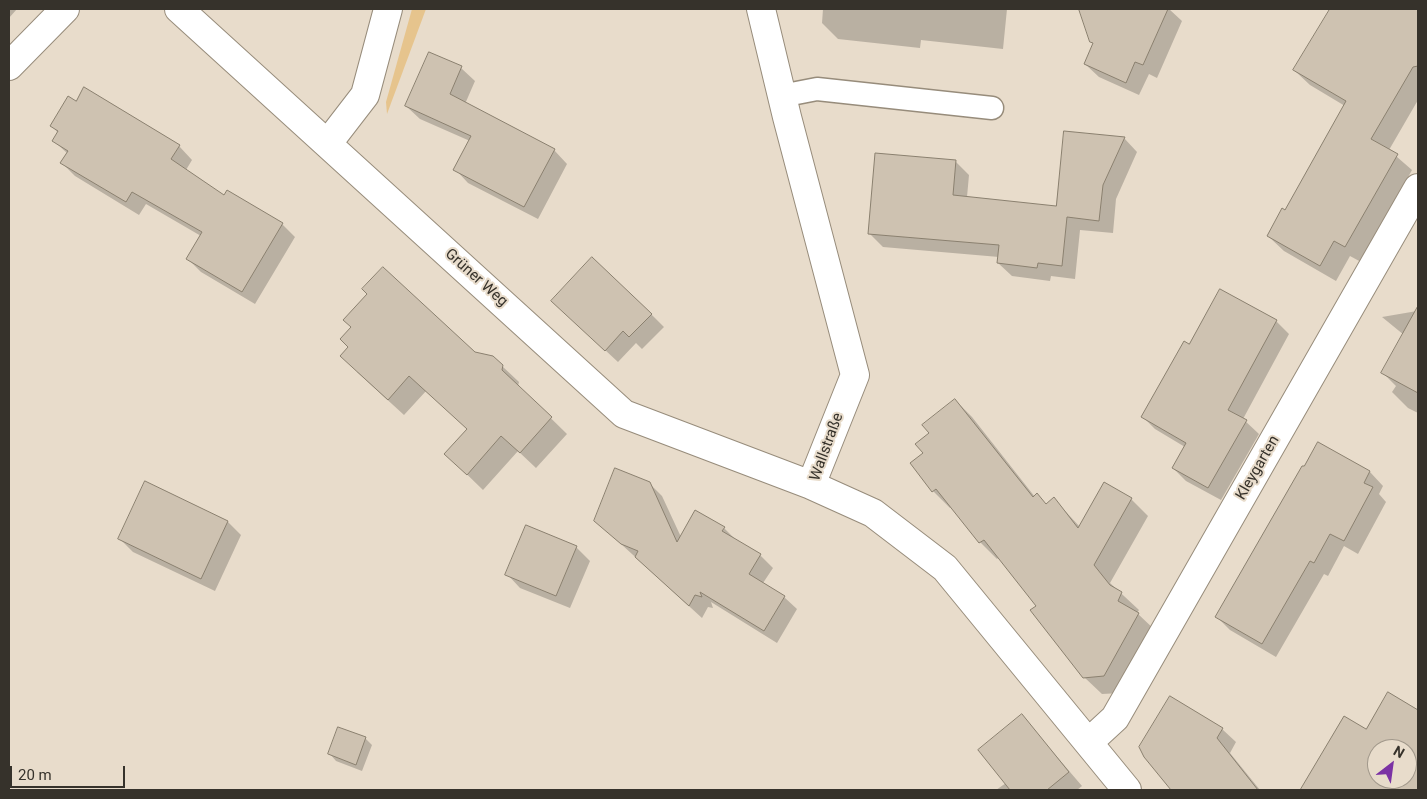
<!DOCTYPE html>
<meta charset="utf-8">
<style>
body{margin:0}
#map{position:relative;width:1427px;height:799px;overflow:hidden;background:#e8dccb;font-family:Roboto,sans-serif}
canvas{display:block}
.frame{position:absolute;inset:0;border:10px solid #36322b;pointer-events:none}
.north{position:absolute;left:1367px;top:739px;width:50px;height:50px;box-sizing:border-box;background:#e8dccb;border:1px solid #a1988b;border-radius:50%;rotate:30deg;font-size:14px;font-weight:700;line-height:20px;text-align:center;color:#36322b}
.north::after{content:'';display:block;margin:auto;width:18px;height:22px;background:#7b32a4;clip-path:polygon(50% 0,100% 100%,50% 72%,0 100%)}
.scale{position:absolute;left:10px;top:766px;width:115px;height:22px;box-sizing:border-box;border:2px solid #36322b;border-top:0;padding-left:6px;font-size:15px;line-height:18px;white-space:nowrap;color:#36322b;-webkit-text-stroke:4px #e8dccb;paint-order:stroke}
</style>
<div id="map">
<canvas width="1427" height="799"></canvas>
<div class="frame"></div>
<div class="north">N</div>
<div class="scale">20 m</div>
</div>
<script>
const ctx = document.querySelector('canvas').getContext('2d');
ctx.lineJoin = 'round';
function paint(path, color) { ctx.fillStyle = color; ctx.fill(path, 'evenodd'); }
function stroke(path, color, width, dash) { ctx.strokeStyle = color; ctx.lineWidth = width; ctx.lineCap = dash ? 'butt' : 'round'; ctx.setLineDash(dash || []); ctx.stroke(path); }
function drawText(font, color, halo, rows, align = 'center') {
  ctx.font = font + ' Roboto,sans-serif'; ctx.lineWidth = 4; ctx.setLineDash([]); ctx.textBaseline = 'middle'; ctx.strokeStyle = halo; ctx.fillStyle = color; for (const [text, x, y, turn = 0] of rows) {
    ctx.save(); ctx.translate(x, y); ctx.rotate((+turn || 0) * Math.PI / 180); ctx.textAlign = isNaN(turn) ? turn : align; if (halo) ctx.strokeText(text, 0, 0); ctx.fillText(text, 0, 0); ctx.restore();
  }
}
paint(new Path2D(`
 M 412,9 L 426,9 L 387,114 L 386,102 Z`), '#e6c48d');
paint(new Path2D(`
 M 9,9 L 17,9 L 9,18 Z
 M 823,9 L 1007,9 L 1003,49 L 921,40 L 920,48 L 838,39 L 822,23 Z
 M 1080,9 L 1169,9 L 1182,21 L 1157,78 L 1149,74 L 1139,95 L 1099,77 L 1085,64 L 1094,44 Z
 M 1331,9 L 1418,9 L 1418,100 L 1389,150 L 1412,170 L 1361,262 L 1350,256 L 1336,281 L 1284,251 L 1268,236 L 1285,211 L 1345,106 L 1310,85 L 1294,70 Z
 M 430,54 L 461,68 L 475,81 L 465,104 L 554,150 L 567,164 L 538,219 L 468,183 L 455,169 L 470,141 L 420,119 L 406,106 Z
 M 76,103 L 179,146 L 192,160 L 186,170 L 224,197 L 282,224 L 295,237 L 255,304 L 201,272 L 188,259 L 201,236 L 146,204 L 139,215 L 75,176 L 62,163 L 68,154 L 54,141 L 58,133 L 52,126 Z
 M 1124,138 L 1137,152 L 1116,199 L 1113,233 L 1080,230 L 1075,279 L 1051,276 L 1050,281 L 1012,276 L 998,263 L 999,257 L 883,247 L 870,234 L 955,161 L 969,175 L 967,197 L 1057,207 Z
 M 1418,309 L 1418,413 L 1408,408 L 1392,392 L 1396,386 L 1383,373 L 1404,335 L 1382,317 L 1417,311 Z
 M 565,313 L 651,314 L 664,327 L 642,349 L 636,343 L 618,362 Z
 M 1276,321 L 1289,334 L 1243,419 L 1259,434 L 1221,500 L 1186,481 L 1173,468 L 1185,447 L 1155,429 L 1142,416 L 1189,345 Z
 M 474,353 L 502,366 L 519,382 L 518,386 L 567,434 L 536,468 L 518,451 L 483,490 L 446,454 L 468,429 L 426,391 L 404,415 L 357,372 Z
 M 955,400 L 972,417 L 1035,497 L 1047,505 L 1054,499 L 1080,527 L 1131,499 L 1148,516 L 1110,583 L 1139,610 L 1137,613 L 1156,631 L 1121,693 L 1102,694 L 1084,677 L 1038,606 L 999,557 L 997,559 L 980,542 L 951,507 L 950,508 L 933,491 L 912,463 L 925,453 L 930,433 Z
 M 1318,444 L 1370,472 L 1383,486 L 1379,494 L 1386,502 L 1358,554 L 1344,546 L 1328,576 L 1324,574 L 1276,657 L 1230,630 L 1217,617 Z
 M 146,483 L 228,522 L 241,535 L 215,591 L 133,552 L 119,538 Z
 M 649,483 L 662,496 L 681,537 L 724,528 L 737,541 L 760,555 L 773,568 L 763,583 L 784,597 L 797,609 L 777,643 L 711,602 L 713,608 L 708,607 L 702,618 L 609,533 Z
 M 576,547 L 590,561 L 570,608 L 520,588 L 507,574 Z
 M 1389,693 L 1418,710 L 1418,790 L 1301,790 L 1344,717 L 1367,730 ZM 1377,749 L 1407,749 L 1407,779 L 1377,779 Z
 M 1022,716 L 1082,786 L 1077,790 L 996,790 L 1006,783 Z
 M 1222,729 L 1236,742 L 1230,753 L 1260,790 L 1172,790 L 1145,756 Z
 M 365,738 L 372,745 L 362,771 L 336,761 L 330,754 Z`), '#0003');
const building = new Path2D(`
 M 1079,9 L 1168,9 L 1143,65 L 1135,62 L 1126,83 L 1084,64 L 1093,43 L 1090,42 Z
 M 1330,9 L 1418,9 L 1418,66 L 1413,67 L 1371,139 L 1398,154 L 1345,247 L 1334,241 L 1320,266 L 1267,236 L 1282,208 L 1285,210 L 1346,101 L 1293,70 Z
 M 429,52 L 462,66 L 450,94 L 555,149 L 524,207 L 453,170 L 471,136 L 405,106 Z
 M 84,87 L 180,145 L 171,159 L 224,195 L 227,190 L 283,223 L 242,292 L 186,259 L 202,232 L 132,192 L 126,202 L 60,163 L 68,151 L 52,141 L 58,131 L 50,126 L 68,96 L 76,101 Z
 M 1064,131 L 1125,137 L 1103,185 L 1099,221 L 1067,217 L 1062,266 L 1038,263 L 1037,268 L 997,263 L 999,245 L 868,234 L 875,153 L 956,160 L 953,195 L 1056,206 Z
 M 592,257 L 652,314 L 629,337 L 623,331 L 605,351 L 551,301 Z
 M 383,267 L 475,352 L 493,356 L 503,365 L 502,370 L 552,417 L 520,453 L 501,436 L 467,475 L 444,454 L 467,429 L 409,376 L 388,400 L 340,356 L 348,347 L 340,339 L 351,327 L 343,320 L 367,294 L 362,289 Z
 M 1220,289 L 1277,320 L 1228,410 L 1247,420 L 1208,488 L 1172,468 L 1186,443 L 1141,417 L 1184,341 L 1189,344 Z
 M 1418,306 L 1418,393 L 1381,373 Z
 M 955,399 L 1033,497 L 1037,493 L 1046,504 L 1054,497 L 1078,528 L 1104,482 L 1132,498 L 1094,565 L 1110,585 L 1122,592 L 1118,601 L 1139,613 L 1104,676 L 1083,678 L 1030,610 L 1036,606 L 984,540 L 979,543 L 936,489 L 932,492 L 910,463 L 923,453 L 915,444 L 929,433 L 922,425 Z
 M 1318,442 L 1370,471 L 1364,483 L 1373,487 L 1344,541 L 1330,534 L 1314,563 L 1310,561 L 1262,644 L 1215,617 L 1302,466 L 1304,466 Z
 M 615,468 L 650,482 L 677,542 L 695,510 L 725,527 L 722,531 L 761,554 L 749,574 L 785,596 L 764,631 L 700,592 L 702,597 L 695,595 L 689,606 L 635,557 L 638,551 L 621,544 L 594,521 Z
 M 145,481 L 228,521 L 201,579 L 118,539 Z
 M 526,525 L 577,546 L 556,596 L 505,575 Z
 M 1388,692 L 1418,710 L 1418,790 L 1300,790 L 1344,716 L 1366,729 ZM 1377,749 L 1407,749 L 1407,779 L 1377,779 Z
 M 1170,696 L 1223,728 L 1217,738 L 1258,790 L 1171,790 L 1144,757 L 1139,747 Z
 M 1022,714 L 1069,772 L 1047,790 L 1010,790 L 978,750 Z
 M 338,727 L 366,737 L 356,765 L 328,754 Z`);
paint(building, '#cec2b1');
stroke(building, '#8a806f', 1);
const service = new Path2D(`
 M 781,96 L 817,89 L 992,108`);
const minor = new Path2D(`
 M 179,9 L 624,414 L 811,485 L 873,513 L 945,568 L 1127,790
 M 761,9 L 787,117 L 855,375 L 811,485
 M 9,66 L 65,9
 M 328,143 L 365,95 L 388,9
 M 1089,742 L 1115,718 L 1418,188`);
stroke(service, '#978c7b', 25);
stroke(minor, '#978c7b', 30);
stroke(service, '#fff', 22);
stroke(minor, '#fff', 28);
drawText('15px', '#36322b', '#e8dccb', [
 ["Grüner Weg",476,278,42],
 ["Wallstraße",827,447,-70],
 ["Kleygarten",1258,468,-60]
]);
</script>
